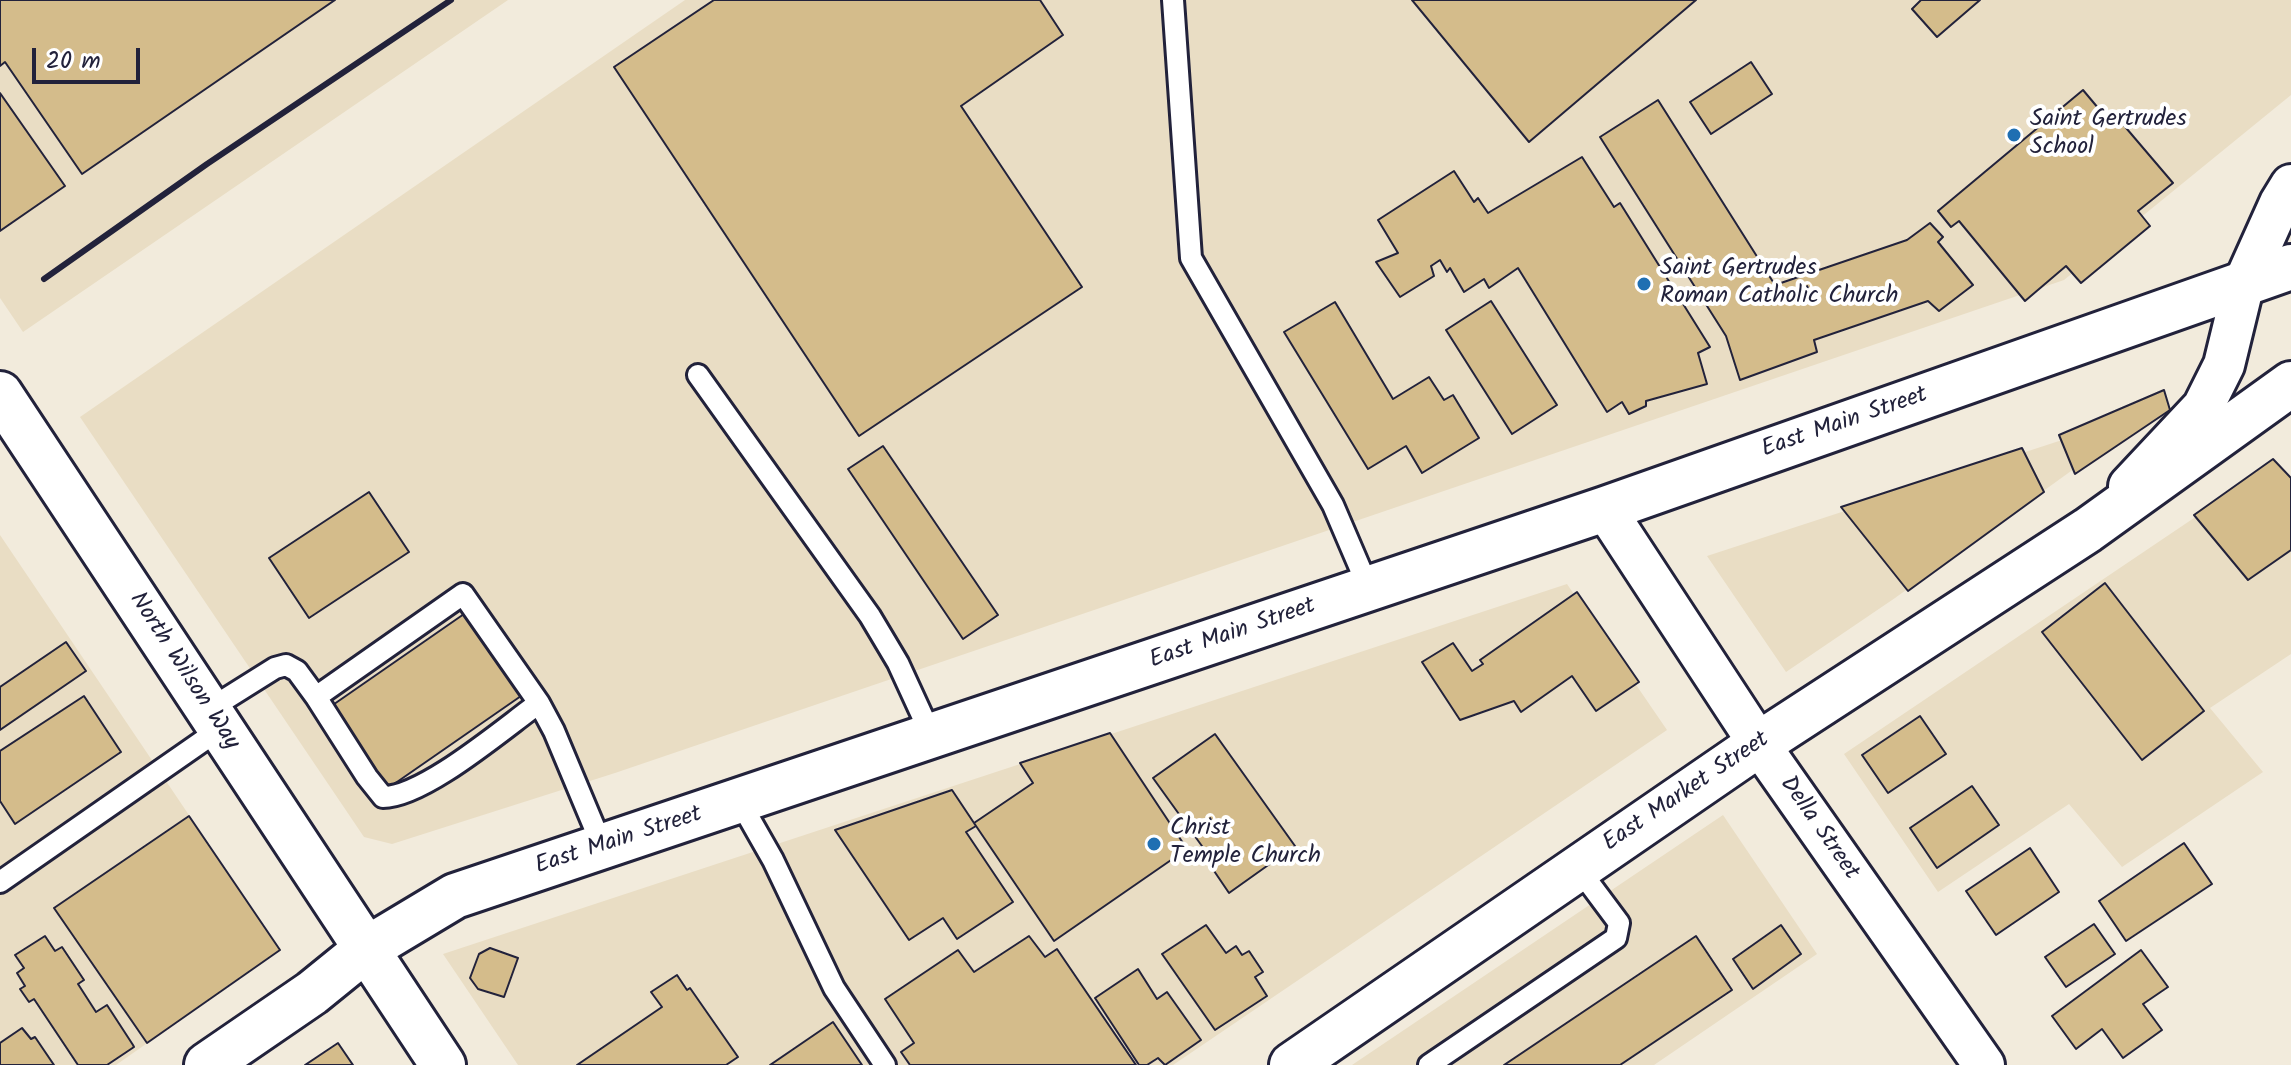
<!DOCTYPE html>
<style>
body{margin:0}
#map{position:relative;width:2291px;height:1065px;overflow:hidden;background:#f2ebdc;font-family:Kalam,sans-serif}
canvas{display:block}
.scale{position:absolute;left:32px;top:48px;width:108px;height:36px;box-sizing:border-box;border:4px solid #22223b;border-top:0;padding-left:10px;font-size:24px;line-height:28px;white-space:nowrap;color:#22223b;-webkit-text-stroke:6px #fff;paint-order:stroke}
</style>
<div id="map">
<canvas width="2291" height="1065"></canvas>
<div class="scale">20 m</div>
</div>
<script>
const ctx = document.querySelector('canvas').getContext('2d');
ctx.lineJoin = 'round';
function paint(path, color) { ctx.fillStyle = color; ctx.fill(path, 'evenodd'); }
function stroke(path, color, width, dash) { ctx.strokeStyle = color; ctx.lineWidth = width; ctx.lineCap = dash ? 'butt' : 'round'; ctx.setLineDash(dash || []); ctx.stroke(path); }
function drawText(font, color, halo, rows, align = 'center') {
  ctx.font = font + ' Kalam,sans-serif'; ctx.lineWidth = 8; ctx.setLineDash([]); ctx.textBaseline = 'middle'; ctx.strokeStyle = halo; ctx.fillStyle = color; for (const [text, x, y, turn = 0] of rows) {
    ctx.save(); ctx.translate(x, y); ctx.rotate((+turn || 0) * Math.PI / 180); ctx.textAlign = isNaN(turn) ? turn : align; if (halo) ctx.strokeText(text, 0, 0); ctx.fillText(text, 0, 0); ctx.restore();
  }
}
paint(new Path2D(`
 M 0,0 L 508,0 L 23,332 L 0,298 Z
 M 685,0 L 2291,0 L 2291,95 L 2064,280 L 615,773 L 392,844 L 364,837 L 80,417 Z
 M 2157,409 L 1895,598 L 1786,672 L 1707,556 Z
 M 2277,462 L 2291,479 L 2291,654 L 2210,708 L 2263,772 L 2122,867 L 2069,804 L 1938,892 L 1844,754 Z
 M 0,535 L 280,950 L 116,1065 L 0,1065 Z
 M 1567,584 L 1667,730 L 1173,1065 L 518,1065 L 443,954 Z
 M 1723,815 L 1817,954 L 1654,1065 L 1352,1065 Z`), '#e9ddc4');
const building = new Path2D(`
 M 0,0 L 335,0 L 82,174 L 5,62 L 0,66 Z
 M 714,0 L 1040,0 L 1063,35 L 961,106 L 1082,287 L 859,436 L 614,67 Z
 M 1412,0 L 1696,0 L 1529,142 Z
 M 1921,0 L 1980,0 L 1937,37 L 1912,9 Z
 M 1751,62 L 1772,94 L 1711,134 L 1690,102 Z
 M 2083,90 L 2114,127 L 2121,122 L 2173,183 L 2138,211 L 2150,226 L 2081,283 L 2066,266 L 2025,301 L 1959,221 L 1951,227 L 1938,211 Z
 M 0,93 L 65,186 L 0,231 Z
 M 1658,100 L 1775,285 L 1907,240 L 1930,223 L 1943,237 L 1938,242 L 1973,285 L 1939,311 L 1928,301 L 1814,340 L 1817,352 L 1740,380 L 1726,336 L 1600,137 Z
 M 1582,157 L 1614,207 L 1620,203 L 1710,347 L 1698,353 L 1707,384 L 1646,401 L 1646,406 L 1629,414 L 1622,402 L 1607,412 L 1518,268 L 1489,288 L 1484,279 L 1464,292 L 1450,268 L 1447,272 L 1440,260 L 1431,266 L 1434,276 L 1400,297 L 1376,262 L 1398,253 L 1378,220 L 1454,171 L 1474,202 L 1478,198 L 1488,213 Z
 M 1491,301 L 1557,405 L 1512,434 L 1446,330 Z
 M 1335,302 L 1393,399 L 1429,377 L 1444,400 L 1453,395 L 1479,438 L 1422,473 L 1406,446 L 1368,469 L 1284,332 Z
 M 2164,390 L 2170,410 L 2075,474 L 2059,435 Z
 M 883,446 L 998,615 L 963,639 L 848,469 Z
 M 2022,448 L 2044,492 L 1908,591 L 1841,507 Z
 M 2273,459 L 2291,478 L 2291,550 L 2248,580 L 2194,515 Z
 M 369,492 L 409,552 L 309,618 L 269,558 Z
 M 2105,583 L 2204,711 L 2142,760 L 2042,632 Z
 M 1577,592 L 1639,682 L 1596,711 L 1572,676 L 1521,712 L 1514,701 L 1460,720 L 1422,662 L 1453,643 L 1472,671 L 1483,664 L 1480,660 Z
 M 464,614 L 521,696 L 384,791 L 327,709 Z
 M 66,642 L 86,671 L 0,730 L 0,687 Z
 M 84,696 L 121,752 L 15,824 L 0,801 L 0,751 Z
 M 1920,716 L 1946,754 L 1888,793 L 1862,755 Z
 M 1110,733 L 1187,849 L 1054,941 L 974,823 L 1033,783 L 1020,763 Z
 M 1215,734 L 1295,846 L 1229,893 L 1208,862 L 1212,860 L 1153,778 Z
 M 1972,786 L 1999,825 L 1937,868 L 1910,828 Z
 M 952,790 L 976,826 L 966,832 L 1013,902 L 957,939 L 943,918 L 909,940 L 835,830 Z
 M 189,816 L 280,950 L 147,1043 L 54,908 Z
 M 2184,843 L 2212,884 L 2126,941 L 2099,901 Z
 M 2030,848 L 2059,892 L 1996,935 L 1966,891 Z
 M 2094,924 L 2115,954 L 2066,987 L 2045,957 Z
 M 1206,925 L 1226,953 L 1236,946 L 1242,955 L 1249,951 L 1263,972 L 1255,977 L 1267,996 L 1215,1030 L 1162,954 Z
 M 1781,925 L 1801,954 L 1753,989 L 1733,959 Z
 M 45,936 L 55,951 L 62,947 L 84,980 L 78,984 L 96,1012 L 107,1005 L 133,1045 L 134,1047 L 107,1065 L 78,1065 L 34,999 L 29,1002 L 20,989 L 25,986 L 17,973 L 24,968 L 15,955 Z
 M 1029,936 L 1045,957 L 1057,949 L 1136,1065 L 910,1065 L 901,1052 L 914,1043 L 885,999 L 958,950 L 974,972 Z
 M 1696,936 L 1732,990 L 1620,1065 L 1504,1065 Z
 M 490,948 L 518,958 L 504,997 L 478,989 L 470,978 L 479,954 Z
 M 2141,950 L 2168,987 L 2143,1004 L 2162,1030 L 2123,1058 L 2102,1029 L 2076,1049 L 2052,1016 Z
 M 1138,969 L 1157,999 L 1167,992 L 1201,1040 L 1165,1065 L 1158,1058 L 1147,1065 L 1139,1065 L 1095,998 Z
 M 677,975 L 687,990 L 690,988 L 738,1057 L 726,1065 L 577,1065 L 662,1007 L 651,992 Z
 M 833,1022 L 862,1065 L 770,1065 Z
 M 22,1028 L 31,1039 L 35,1037 L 54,1065 L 0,1065 L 0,1043 Z
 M 338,1043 L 353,1065 L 305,1065 Z`);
paint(building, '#d4bc8b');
stroke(building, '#22223b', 2);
const lane = new Path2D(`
 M 1173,0 L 1191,258 L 1333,505 L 1369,589
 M 698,375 L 870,616 L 898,663 L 932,737
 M 316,697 L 367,777 L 383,797 C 424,797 504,728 539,703
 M 208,710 L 275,668 L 286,665 L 297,671 L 316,697 L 463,594 L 539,703 L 554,731 L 603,848
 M 740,802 L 773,860 L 834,988 L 885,1065
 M 0,882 L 220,729
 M 1429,1065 L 1616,938 L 1619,923 L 1578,868`);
const street = new Path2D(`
 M 2129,486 L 2203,407 L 2224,365 L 2244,283 L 2280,203 L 2291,185
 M 1605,509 L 1759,744 L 1984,1065`);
const secondary = new Path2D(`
 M 0,394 L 443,1065
 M 207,1065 L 312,993 L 365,950 L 455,896 L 1605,509 L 2291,267
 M 1292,1065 L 1759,744 L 2088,530 L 2291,384`);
stroke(lane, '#22223b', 26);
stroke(street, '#22223b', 46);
stroke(secondary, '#22223b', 50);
stroke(lane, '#fff', 20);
stroke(street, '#fff', 40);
stroke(secondary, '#fff', 44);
stroke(new Path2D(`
 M 44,279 L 207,164 L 451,0`), '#22223b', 6);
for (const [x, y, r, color] of [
 [2014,135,8,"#1f6fb2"],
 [1644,284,8,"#1f6fb2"],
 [1154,844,8,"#1f6fb2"]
]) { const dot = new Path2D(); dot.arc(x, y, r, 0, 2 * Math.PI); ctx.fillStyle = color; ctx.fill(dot); stroke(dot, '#fff', 3); }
drawText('24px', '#22223b', '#fff', [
 ["Saint Gertrudes",2030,121],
 ["School",2030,149],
 ["Saint Gertrudes",1660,270],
 ["Roman Catholic Church",1660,298],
 ["Christ",1170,830],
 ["Temple Church",1170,858]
], 'left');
drawText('24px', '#22223b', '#fff', [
 ["East Main Street",1845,424,-19],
 ["East Main Street",1233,635,-19],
 ["North Wilson Way",183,672,57],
 ["East Market Street",1687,793,-34],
 ["Della Street",1818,829,55],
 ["East Main Street",619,842,-18]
]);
</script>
